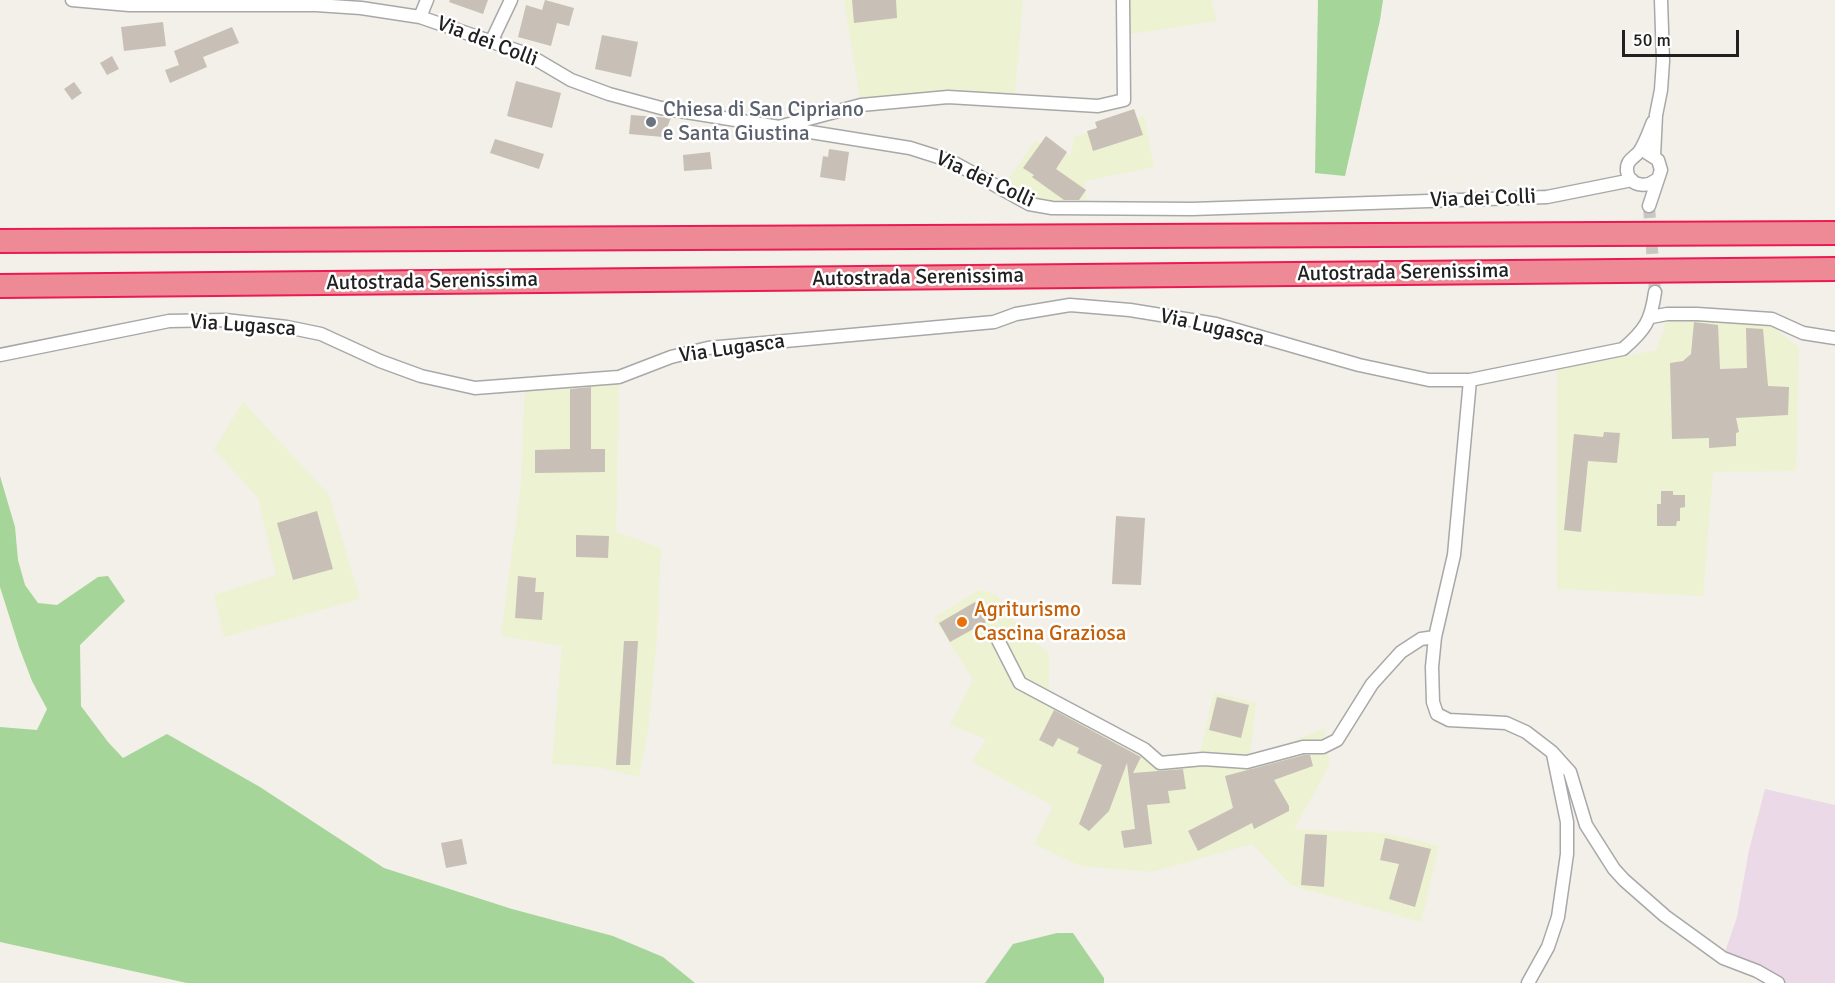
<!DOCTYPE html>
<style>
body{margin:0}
#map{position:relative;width:1835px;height:983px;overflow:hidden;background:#f2f0e8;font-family:Signika,sans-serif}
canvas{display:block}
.scale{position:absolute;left:1622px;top:30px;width:117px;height:27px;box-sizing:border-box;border:3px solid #212121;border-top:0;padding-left:8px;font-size:18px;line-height:21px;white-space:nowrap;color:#212121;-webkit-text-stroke:4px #fff;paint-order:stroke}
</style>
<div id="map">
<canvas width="1835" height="983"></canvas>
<div class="scale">50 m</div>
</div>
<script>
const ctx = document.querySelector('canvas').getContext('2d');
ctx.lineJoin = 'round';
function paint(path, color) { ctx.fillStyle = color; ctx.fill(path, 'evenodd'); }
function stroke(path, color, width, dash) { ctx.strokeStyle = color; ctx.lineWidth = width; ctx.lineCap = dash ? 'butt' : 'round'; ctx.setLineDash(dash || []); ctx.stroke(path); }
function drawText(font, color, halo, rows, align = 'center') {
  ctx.font = font + ' Signika,sans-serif'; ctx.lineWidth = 5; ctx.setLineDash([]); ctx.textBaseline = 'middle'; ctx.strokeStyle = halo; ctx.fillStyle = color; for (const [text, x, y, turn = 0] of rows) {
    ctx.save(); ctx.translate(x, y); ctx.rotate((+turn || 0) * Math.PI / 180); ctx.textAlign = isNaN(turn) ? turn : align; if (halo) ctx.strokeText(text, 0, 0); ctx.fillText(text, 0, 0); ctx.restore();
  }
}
paint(new Path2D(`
 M 1765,789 L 1835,805 L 1835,983 L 1778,983 L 1723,958 L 1737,917 L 1749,850 Z`), '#ecd9e7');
paint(new Path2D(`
 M 844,0 L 1023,0 L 1014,101 L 861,105 Z
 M 1123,0 L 1211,0 L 1217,21 L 1123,35 Z
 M 1144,116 L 1154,167 L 1085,181 L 1086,208 L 1052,208 L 1001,190 L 1035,141 L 1071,155 L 1074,137 Z
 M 1668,316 L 1772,326 L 1799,348 L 1796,471 L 1713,472 L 1703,596 L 1557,589 L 1557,370 L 1657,350 Z
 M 619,377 L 616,532 L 661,548 L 657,638 L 648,730 L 639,777 L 597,767 L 552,764 L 562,646 L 501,636 L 521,483 L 525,383 Z
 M 243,402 L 329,495 L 360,599 L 224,637 L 214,595 L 276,575 L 258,498 L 214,449 Z
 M 979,590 L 996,594 L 1022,632 L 1049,653 L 1049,690 L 1163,759 L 1199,758 L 1214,692 L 1256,703 L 1250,757 L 1324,729 L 1330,764 L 1294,829 L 1384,833 L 1439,846 L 1421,922 L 1291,885 L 1252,844 L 1151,872 L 1081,866 L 1034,844 L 1053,806 L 972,762 L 986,739 L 950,725 L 973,680 L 934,618 Z`), '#edf2d2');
paint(new Path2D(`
 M 1318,0 L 1383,0 L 1380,20 L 1345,176 L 1315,173 Z
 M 0,476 L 15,527 L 18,560 L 25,585 L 38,603 L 57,605 L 98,577 L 108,576 L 125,601 L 80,645 L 81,706 L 108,742 L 123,758 L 167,734 L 260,787 L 384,868 L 512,909 L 613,936 L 663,957 L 695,983 L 187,983 L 0,942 L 0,727 L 37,730 L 47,709 L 32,681 L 19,647 L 0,587 Z
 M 1057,933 L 1073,933 L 1104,978 L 1104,983 L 985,983 L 1013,944 Z`), '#a6d599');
paint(new Path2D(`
 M 450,0 L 488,0 L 483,14 L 449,2 Z
 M 545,0 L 574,8 L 569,26 L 557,23 L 551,46 L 518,37 L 526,5 L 542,10 Z
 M 852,0 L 896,0 L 897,18 L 854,23 Z
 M 163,22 L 166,46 L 124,51 L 121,27 Z
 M 232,27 L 239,43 L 203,57 L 207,67 L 170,83 L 165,70 L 179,65 L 174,51 Z
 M 602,35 L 638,42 L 631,77 L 595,69 Z
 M 112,56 L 119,69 L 107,75 L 100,63 Z
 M 516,81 L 561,93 L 552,128 L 507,116 Z
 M 74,82 L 82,93 L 72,100 L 64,89 Z
 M 1134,109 L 1143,135 L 1093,151 L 1087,131 L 1097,128 L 1095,122 Z
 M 631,115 L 671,118 L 663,137 L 629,134 Z
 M 1046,136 L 1067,152 L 1056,169 L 1086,190 L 1079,200 L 1064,200 L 1032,177 L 1034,175 L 1023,168 Z
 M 495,139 L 544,154 L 539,169 L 490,153 Z
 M 829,149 L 849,152 L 845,181 L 820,177 L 823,156 L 828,157 Z
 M 710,152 L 712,169 L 684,171 L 683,155 Z
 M 1694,322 L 1718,325 L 1720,369 L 1747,368 L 1746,328 L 1763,329 L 1768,386 L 1789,387 L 1788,415 L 1736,418 L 1739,432 L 1736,433 L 1736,446 L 1709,448 L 1709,438 L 1672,439 L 1670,363 L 1683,361 L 1691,354 Z
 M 591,387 L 591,449 L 605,449 L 605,472 L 535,473 L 535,450 L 570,449 L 570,389 Z
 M 1604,432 L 1620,433 L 1617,463 L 1588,461 L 1581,532 L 1564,530 L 1574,434 L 1603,437 Z
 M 1661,491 L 1673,491 L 1673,495 L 1685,495 L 1685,507 L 1680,508 L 1680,521 L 1677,521 L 1676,526 L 1657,526 L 1657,504 L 1661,504 Z
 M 317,511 L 333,569 L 293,580 L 277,523 Z
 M 1116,516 L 1145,518 L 1141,585 L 1112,584 Z
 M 576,535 L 609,536 L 608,558 L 576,557 Z
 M 518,576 L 536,578 L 535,592 L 544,592 L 542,620 L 515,618 Z
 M 975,602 L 986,622 L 950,642 L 939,623 Z
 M 624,641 L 638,641 L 630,765 L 616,765 Z
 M 1217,697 L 1249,705 L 1241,738 L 1209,730 Z
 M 1054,710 L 1139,756 L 1141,757 L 1133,773 L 1183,769 L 1186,789 L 1168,791 L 1170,803 L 1147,805 L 1152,844 L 1124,848 L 1121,831 L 1135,829 L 1127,763 L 1109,811 L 1089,831 L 1079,824 L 1102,765 L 1077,753 L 1079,748 L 1058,738 L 1053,747 L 1039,740 Z
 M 1304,755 L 1310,755 L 1313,766 L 1274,780 L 1289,806 L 1289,811 L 1254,829 L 1252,823 L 1198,851 L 1188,831 L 1233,808 L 1225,776 Z
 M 1305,834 L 1327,835 L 1324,887 L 1301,885 Z
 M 1385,838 L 1431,849 L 1415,907 L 1389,899 L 1399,864 L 1380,860 Z
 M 462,839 L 467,864 L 446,868 L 441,843 Z`), '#c8bfb6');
stroke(new Path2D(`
 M 1649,206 L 1655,292`), '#c8c7c0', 12, [12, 6]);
const minor = new Path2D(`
 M 72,0 L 129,5 L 316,5 L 361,8 L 420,17 L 527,54 L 571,80 L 609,94 L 661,108 L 910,148 L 951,161 L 1029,204 L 1052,208 L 1192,209 L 1547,197 L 1632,180
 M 420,17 L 427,0
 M 492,40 L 511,0
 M 1653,122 C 1649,131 1645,144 1639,152 C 1634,158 1626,160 1627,171 C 1629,186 1646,188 1656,180
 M 782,126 L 861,105 L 948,97 L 1098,106 L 1124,100 L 1123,0
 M 1647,153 L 1658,160 L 1661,170 L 1649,206
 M 1654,156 L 1656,115 L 1661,90 L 1663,61 L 1661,0
 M 1655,292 C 1651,321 1645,330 1623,349 L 1470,380 L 1454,555 L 1435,637 L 1432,667 L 1433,702 L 1437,714 L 1449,720 L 1506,723 L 1526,732 L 1552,752 L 1570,772 L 1586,825 L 1614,869 L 1624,880 L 1665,916 L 1723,958 L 1757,971 L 1778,983
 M 1651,317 L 1667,314 L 1697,314 L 1772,319 L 1803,333 L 1835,338
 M 0,355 L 169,321 L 225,320 L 287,327 L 321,334 L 380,361 L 421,376 L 475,388 L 619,377 L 671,357 L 708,348 L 994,322 L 1016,314 L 1070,305 L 1130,310 L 1216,324 L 1359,365 L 1429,380 L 1470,380
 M 998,640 L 1020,683 L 1144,749 L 1160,763 L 1203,759 L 1247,762 L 1303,747 L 1323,747 L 1337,740 L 1372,684 L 1401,652 L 1421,639 L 1435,637
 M 1528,983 L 1548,947 L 1558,917 L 1567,854 L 1567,822 L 1553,754`);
const motorway = new Path2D(`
 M 0,241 L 1835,233
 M 0,286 L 1835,269`);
stroke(minor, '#a8a8a8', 15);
stroke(motorway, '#ea1b52', 26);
stroke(minor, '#fff', 12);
stroke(motorway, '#ee8a95', 22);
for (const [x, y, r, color] of [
 [651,122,6,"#6b7280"],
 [962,622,6,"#e8710a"]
]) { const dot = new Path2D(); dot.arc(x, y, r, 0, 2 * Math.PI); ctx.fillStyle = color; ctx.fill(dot); stroke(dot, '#fff', 2); }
drawText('21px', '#212121', '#fff', [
 ["Via dei Colli",487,42,21],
 ["Via dei Colli",985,180,25],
 ["Via dei Colli",1483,199,-2],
 ["Autostrada Serenissima",1403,273,-1],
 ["Autostrada Serenissima",918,278,-1],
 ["Autostrada Serenissima",432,282,-1],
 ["Via Lugasca",243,326,4],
 ["Via Lugasca",1212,328,13],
 ["Via Lugasca",732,349,-8]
]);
drawText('21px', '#5b616d', '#fff', [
 ["Chiesa di San Cipriano",663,110],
 ["e Santa Giustina",663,134]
], 'left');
drawText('21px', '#c56008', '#fff', [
 ["Agriturismo",974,610],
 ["Cascina Graziosa",974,634]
], 'left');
</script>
